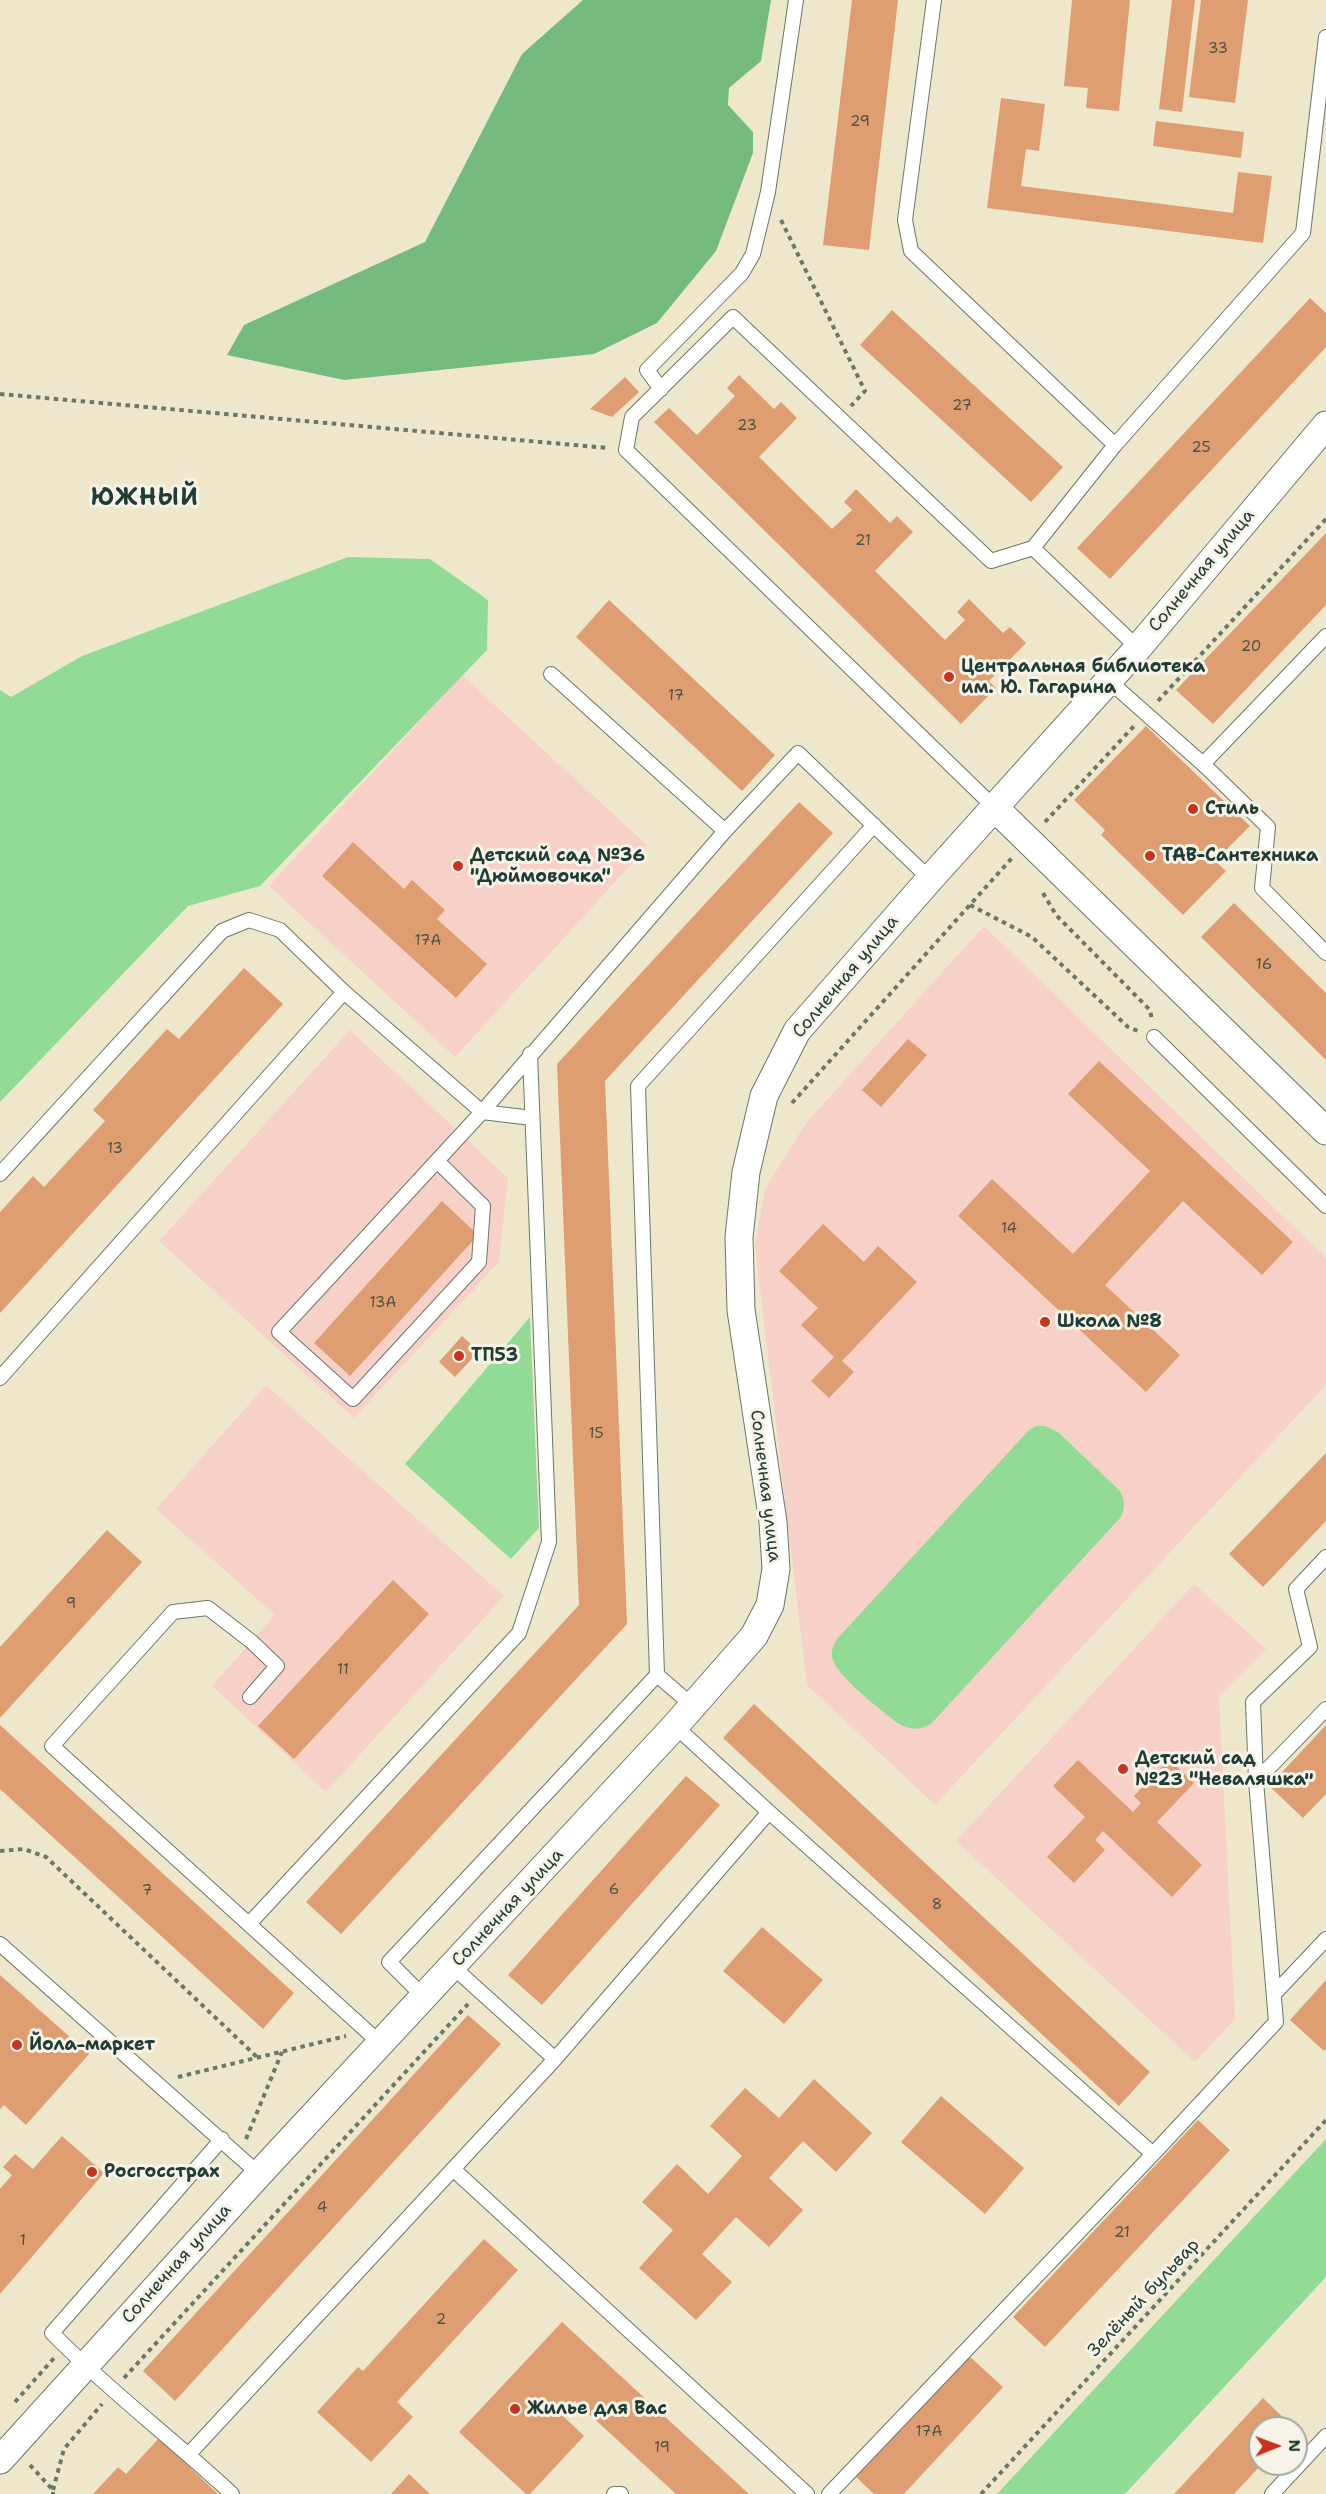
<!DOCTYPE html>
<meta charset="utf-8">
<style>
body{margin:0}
#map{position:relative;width:1326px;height:2494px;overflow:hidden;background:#efe7cc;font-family:"Shantell Sans",sans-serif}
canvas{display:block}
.north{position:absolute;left:1248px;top:2416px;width:60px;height:60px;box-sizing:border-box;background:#f7f3e8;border:2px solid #a1aaa0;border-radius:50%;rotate:89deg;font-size:16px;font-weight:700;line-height:24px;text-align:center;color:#1f3d34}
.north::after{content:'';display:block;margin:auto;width:21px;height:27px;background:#c8321e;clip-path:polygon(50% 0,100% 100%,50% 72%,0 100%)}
</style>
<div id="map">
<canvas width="1326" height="2494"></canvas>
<div class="north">N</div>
</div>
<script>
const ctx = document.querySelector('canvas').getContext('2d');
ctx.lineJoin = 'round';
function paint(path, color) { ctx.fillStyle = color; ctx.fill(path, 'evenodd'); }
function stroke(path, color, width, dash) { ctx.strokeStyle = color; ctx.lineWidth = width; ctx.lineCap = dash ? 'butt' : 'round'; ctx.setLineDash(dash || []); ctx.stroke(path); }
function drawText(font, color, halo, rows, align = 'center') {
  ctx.font = font + ' "Shantell Sans",sans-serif'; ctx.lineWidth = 6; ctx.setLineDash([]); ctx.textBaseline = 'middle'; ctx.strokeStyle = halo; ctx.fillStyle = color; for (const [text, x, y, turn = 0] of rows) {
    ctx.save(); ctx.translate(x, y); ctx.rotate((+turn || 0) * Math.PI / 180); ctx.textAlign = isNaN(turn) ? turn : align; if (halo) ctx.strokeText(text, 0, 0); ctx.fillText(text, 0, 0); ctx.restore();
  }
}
paint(new Path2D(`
 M 462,675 L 648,846 L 455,1057 L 269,886 Z
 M 984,926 L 1326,1258 L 1326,1385 L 935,1805 L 807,1685 L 755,1246 L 765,1189 L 806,1123 Z
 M 350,1030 L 508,1178 L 499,1262 L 354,1418 L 159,1241 Z
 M 266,1385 L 504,1596 L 326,1792 L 212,1686 L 275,1615 L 156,1509 Z
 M 1194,1584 L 1266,1649 L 1219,1696 L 1235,2019 L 1195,2062 L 956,1841 Z`), '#f7d1c8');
paint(new Path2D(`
 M 348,557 L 430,559 L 488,600 L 487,650 L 260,886 L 188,906 L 0,1102 L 0,690 L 11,697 L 82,656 Z
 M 530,1317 L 539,1528 L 511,1559 L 405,1464 Z
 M 1036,1426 L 1045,1426 L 1058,1432 L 1120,1491 C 1125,1500 1125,1508 1121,1517 L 931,1724 C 919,1731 910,1730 897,1723 C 882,1710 835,1676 832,1657 C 831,1650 834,1644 837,1639 L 1029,1430 Z
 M 1326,2139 L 1326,2277 L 1125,2494 L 997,2494 Z`), '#92db96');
paint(new Path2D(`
 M 583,0 L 771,0 L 761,61 L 729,88 L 728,105 L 753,132 L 753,153 L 716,251 L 657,323 L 594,354 L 344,380 L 227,355 L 244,325 L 425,242 L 522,54 Z`), '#75bb7f');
paint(new Path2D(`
 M 852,0 L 898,0 L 869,250 L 823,245 Z
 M 1072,0 L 1130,0 L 1119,111 L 1086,108 L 1088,88 L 1064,86 Z
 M 1172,0 L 1195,0 L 1182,112 L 1159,109 Z
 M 1201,0 L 1248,0 L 1235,103 L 1189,97 Z
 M 1001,98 L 1045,104 L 1039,151 L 1026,149 L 1021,186 L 1233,213 L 1238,172 L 1272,176 L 1263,243 L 987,208 Z
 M 1156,121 L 1244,132 L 1241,158 L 1153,146 Z
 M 1310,298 L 1326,313 L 1326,347 L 1110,579 L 1077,548 Z
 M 892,310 L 1063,467 L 1031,502 L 860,345 Z
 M 739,375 L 774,409 L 781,402 L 797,418 L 759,457 L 832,529 L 852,510 L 844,502 L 856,489 L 890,523 L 897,516 L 913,532 L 875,571 L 945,640 L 965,620 L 957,612 L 969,599 L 1003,633 L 1010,627 L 1026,643 L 989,681 L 996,688 L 961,724 L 654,422 L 669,408 L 697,435 L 735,396 L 727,388 Z
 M 625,377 L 639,392 L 612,417 L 590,409 Z
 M 1326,533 L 1326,605 L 1213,724 L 1176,690 Z
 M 609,600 L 775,755 L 742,791 L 576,637 Z
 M 1146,726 L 1250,826 L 1215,861 L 1226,871 L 1183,915 L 1101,835 L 1105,830 L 1074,800 Z
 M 799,802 L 833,833 L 605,1081 L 627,1624 L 341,1934 L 306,1902 L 579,1605 L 557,1064 Z
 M 353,842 L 404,889 L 412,880 L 445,910 L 437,919 L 487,964 L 456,998 L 322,876 Z
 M 1234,903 L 1326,993 L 1326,1060 L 1201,937 Z
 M 244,968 L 283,1004 L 0,1313 L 0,1212 L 33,1176 L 44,1187 L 105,1121 L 93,1110 L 167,1029 L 179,1039 Z
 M 908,1039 L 927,1055 L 881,1107 L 862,1090 Z
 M 1099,1061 L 1293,1242 L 1262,1275 L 1183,1201 L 1105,1285 L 1180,1355 L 1146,1392 L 958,1216 L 992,1179 L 1073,1254 L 1150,1171 L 1068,1094 Z
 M 442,1201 L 478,1235 L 350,1376 L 314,1343 Z
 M 823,1224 L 864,1262 L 878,1246 L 917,1282 L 842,1361 L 854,1372 L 829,1398 L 811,1381 L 834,1357 L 801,1325 L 818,1308 L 779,1271 Z
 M 462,1336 L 479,1351 L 455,1377 L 439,1362 Z
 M 1326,1453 L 1326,1521 L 1263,1587 L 1229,1554 Z
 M 107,1530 L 142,1562 L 0,1718 L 0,1647 Z
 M 393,1580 L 429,1614 L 294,1759 L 258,1726 Z
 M 754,1704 L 1150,2072 L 1119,2106 L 723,1738 Z
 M 0,1725 L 294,1993 L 263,2029 L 0,1789 Z
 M 1326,1725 L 1326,1794 L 1303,1818 L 1269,1786 Z
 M 1169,1759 L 1194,1783 L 1157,1822 L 1202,1865 L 1172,1897 L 1103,1831 L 1095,1840 L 1105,1850 L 1074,1883 L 1047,1857 L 1085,1817 L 1053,1786 L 1078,1760 L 1133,1812 L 1141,1803 L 1134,1796 Z
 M 686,1776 L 720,1805 L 542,2005 L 508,1975 Z
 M 762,1927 L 823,1980 L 784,2024 L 723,1971 Z
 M 0,1975 L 89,2054 L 26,2125 L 4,2105 L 0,2109 Z
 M 1326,1980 L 1326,2049 L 1324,2051 L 1290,2020 Z
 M 468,2015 L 501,2044 L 175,2401 L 143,2371 Z
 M 814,2079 L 872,2133 L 836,2172 L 803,2141 L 769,2178 L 803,2210 L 769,2247 L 736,2217 L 702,2254 L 732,2282 L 696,2320 L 639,2268 L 673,2230 L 642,2202 L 677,2164 L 708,2194 L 742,2156 L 710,2126 L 745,2088 L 779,2118 Z
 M 941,2096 L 1024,2168 L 985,2214 L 901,2142 Z
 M 1198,2120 L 1230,2150 L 1045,2347 L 1013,2317 Z
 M 62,2136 L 104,2173 L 0,2294 L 0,2189 L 12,2175 L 3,2167 L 15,2154 L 33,2169 Z
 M 484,2239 L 518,2270 L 397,2402 L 413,2417 L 371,2462 L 317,2412 L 358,2367 L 363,2371 Z
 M 562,2322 L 749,2494 L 676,2494 L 575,2401 L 562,2415 L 584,2436 L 530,2494 L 526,2494 L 459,2432 Z
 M 968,2355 L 1003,2387 L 904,2494 L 874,2494 L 856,2477 Z
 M 1263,2398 L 1294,2428 L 1260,2428 L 1262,2464 L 1234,2494 L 1174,2494 Z
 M 159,2438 L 218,2494 L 93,2494 L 118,2467 L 126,2474 Z
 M 409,2474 L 430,2494 L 391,2494 Z`), '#df9d72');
const service = new Path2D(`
 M 934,0 L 905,220 L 911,251 L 1115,445
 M 661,389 L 647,370 L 742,273 L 753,254 L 768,192 L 796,0
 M 1033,548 L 1138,648
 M 551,674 L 725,831
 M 1108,680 L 1203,764 L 1268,827 L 1262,888 L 1326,953
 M 1203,764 L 1326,636
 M 995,808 L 626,450 L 632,417 L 733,317 L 991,561 L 1033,548 L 1115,445 L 1303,233 L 1326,37
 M 1154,1037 L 1326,1206
 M 437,1161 L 483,1206 L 479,1262 L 353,1399 L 279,1332 L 482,1112 L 725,831 L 798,753 L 930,879
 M 0,1174 L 222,931 L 249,920 L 280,930 L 344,992 L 482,1112 L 532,1118
 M 0,1378 L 344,992
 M 657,1675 L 693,1706
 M 250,1697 L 277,1666 L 252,1642 L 208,1608 L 173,1612 L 52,1746 L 380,2043
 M 1256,1781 L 1326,1709
 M 769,1812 L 1153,2154 L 829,2494
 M 249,1924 L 519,1633 L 549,1542 L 530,1054
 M 0,1944 L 259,2174
 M 453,1967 L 555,2059
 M 1275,1993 L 1326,1939
 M 424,1997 L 389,1962 L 657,1675 L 638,1086 L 874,825
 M 222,2139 L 52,2333 C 108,2390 173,2439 232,2494
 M 1153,2154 L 1276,2022 L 1256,1781 L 1253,1702 L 1310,1647 L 1296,1589 L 1326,1557
 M 453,2169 L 807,2494
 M 189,2454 L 555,2059 L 769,1812 L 675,1726
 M 614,2494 L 621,2494
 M 1272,2494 L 1326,2436`);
const minor = new Path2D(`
 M 995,808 L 1326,1131
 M 0,2460 L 259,2174 L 675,1726 L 754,1636 L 770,1605 L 776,1569 L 773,1522 L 741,1310 L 739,1237 L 746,1172 L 764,1096 L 797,1031 L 930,879 L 1138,648 L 1326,425`);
stroke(service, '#687869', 16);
stroke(minor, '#687869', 29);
stroke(new Path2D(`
 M 781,220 L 865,391 L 851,406
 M 0,394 L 608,448
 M 1158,701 L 1326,519
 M 1045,822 L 1134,726
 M 1043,893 L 1056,915 L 1150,1010 L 1152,1020
 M 970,905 L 1032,937 L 1128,1027 L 1138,1031
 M 792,1103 L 1012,858
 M 0,1851 L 24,1849 L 46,1857 L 258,2058
 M 178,2077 L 346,2036
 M 246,2139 L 282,2052
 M 124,2378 L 468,2004
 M 15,2402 L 54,2358
 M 30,2465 L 53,2490 L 53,2494
 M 53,2490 L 64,2449 L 102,2404
 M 981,2494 L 1326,2120`), '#687869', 4, [4.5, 4.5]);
stroke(service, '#fff', 14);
stroke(minor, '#fff', 27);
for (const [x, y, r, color] of [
 [949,677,6,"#c8321e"],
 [1193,809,6,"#c8321e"],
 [1150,856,6,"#c8321e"],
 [458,866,6,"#c8321e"],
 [1045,1322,6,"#c8321e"],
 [459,1356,6,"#c8321e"],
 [1123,1769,6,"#c8321e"],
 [17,2045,6,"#c8321e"],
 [92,2172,6,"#c8321e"],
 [515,2409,6,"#c8321e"]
]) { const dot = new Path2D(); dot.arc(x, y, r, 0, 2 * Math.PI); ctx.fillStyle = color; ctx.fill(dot); stroke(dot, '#f7f3e8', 2); }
drawText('15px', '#4f5544', null, [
 ["33",1218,49],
 ["29",860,122],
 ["27",962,406],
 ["23",747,426],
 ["25",1201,448],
 ["21",863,541],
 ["20",1251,647],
 ["17",676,696],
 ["17А",428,941],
 ["16",1264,965],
 ["13",115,1149],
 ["14",1009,1229],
 ["13А",383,1303],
 ["15",596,1434],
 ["9",71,1604],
 ["11",343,1670],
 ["6",614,1890],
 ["7",147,1891],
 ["8",937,1905],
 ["4",322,2208],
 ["21",1122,2233],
 ["1",23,2241],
 ["2",441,2320],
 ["17А",929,2432],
 ["19",662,2448]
]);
drawText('18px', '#1f3d34', '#f7f3e8', [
 ["Солнечная улица",1202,571,-50],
 ["Солнечная улица",846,977,-50],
 ["Солнечная улица",765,1486,83],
 ["Солнечная улица",508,1908,-47],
 ["Солнечная улица",177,2264,-48],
 ["Зелёный бульвар",1144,2298,-47]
]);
drawText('bold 18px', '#1f3d34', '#f7f3e8', [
 ["Центральная библиотека",961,667],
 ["им. Ю. Гагарина",961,688],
 ["Стиль",1205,809],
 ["Детский сад №36",470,856],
 ["\"Дюймовочка\"",470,877],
 ["ТАВ-Сантехника",1162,856],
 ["Школа №8",1057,1322],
 ["ТП53",471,1356],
 ["Детский сад",1135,1759],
 ["№23 \"Неваляшка\"",1135,1780],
 ["Йола-маркет",29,2045],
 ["Росгосстрах",104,2172],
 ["Жилье для Вас",527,2409]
], 'left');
ctx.letterSpacing = '1.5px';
drawText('bold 24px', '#1f3d34', '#f7f3e8', [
 ["ЮЖНЫЙ",145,499]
]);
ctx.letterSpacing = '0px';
</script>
